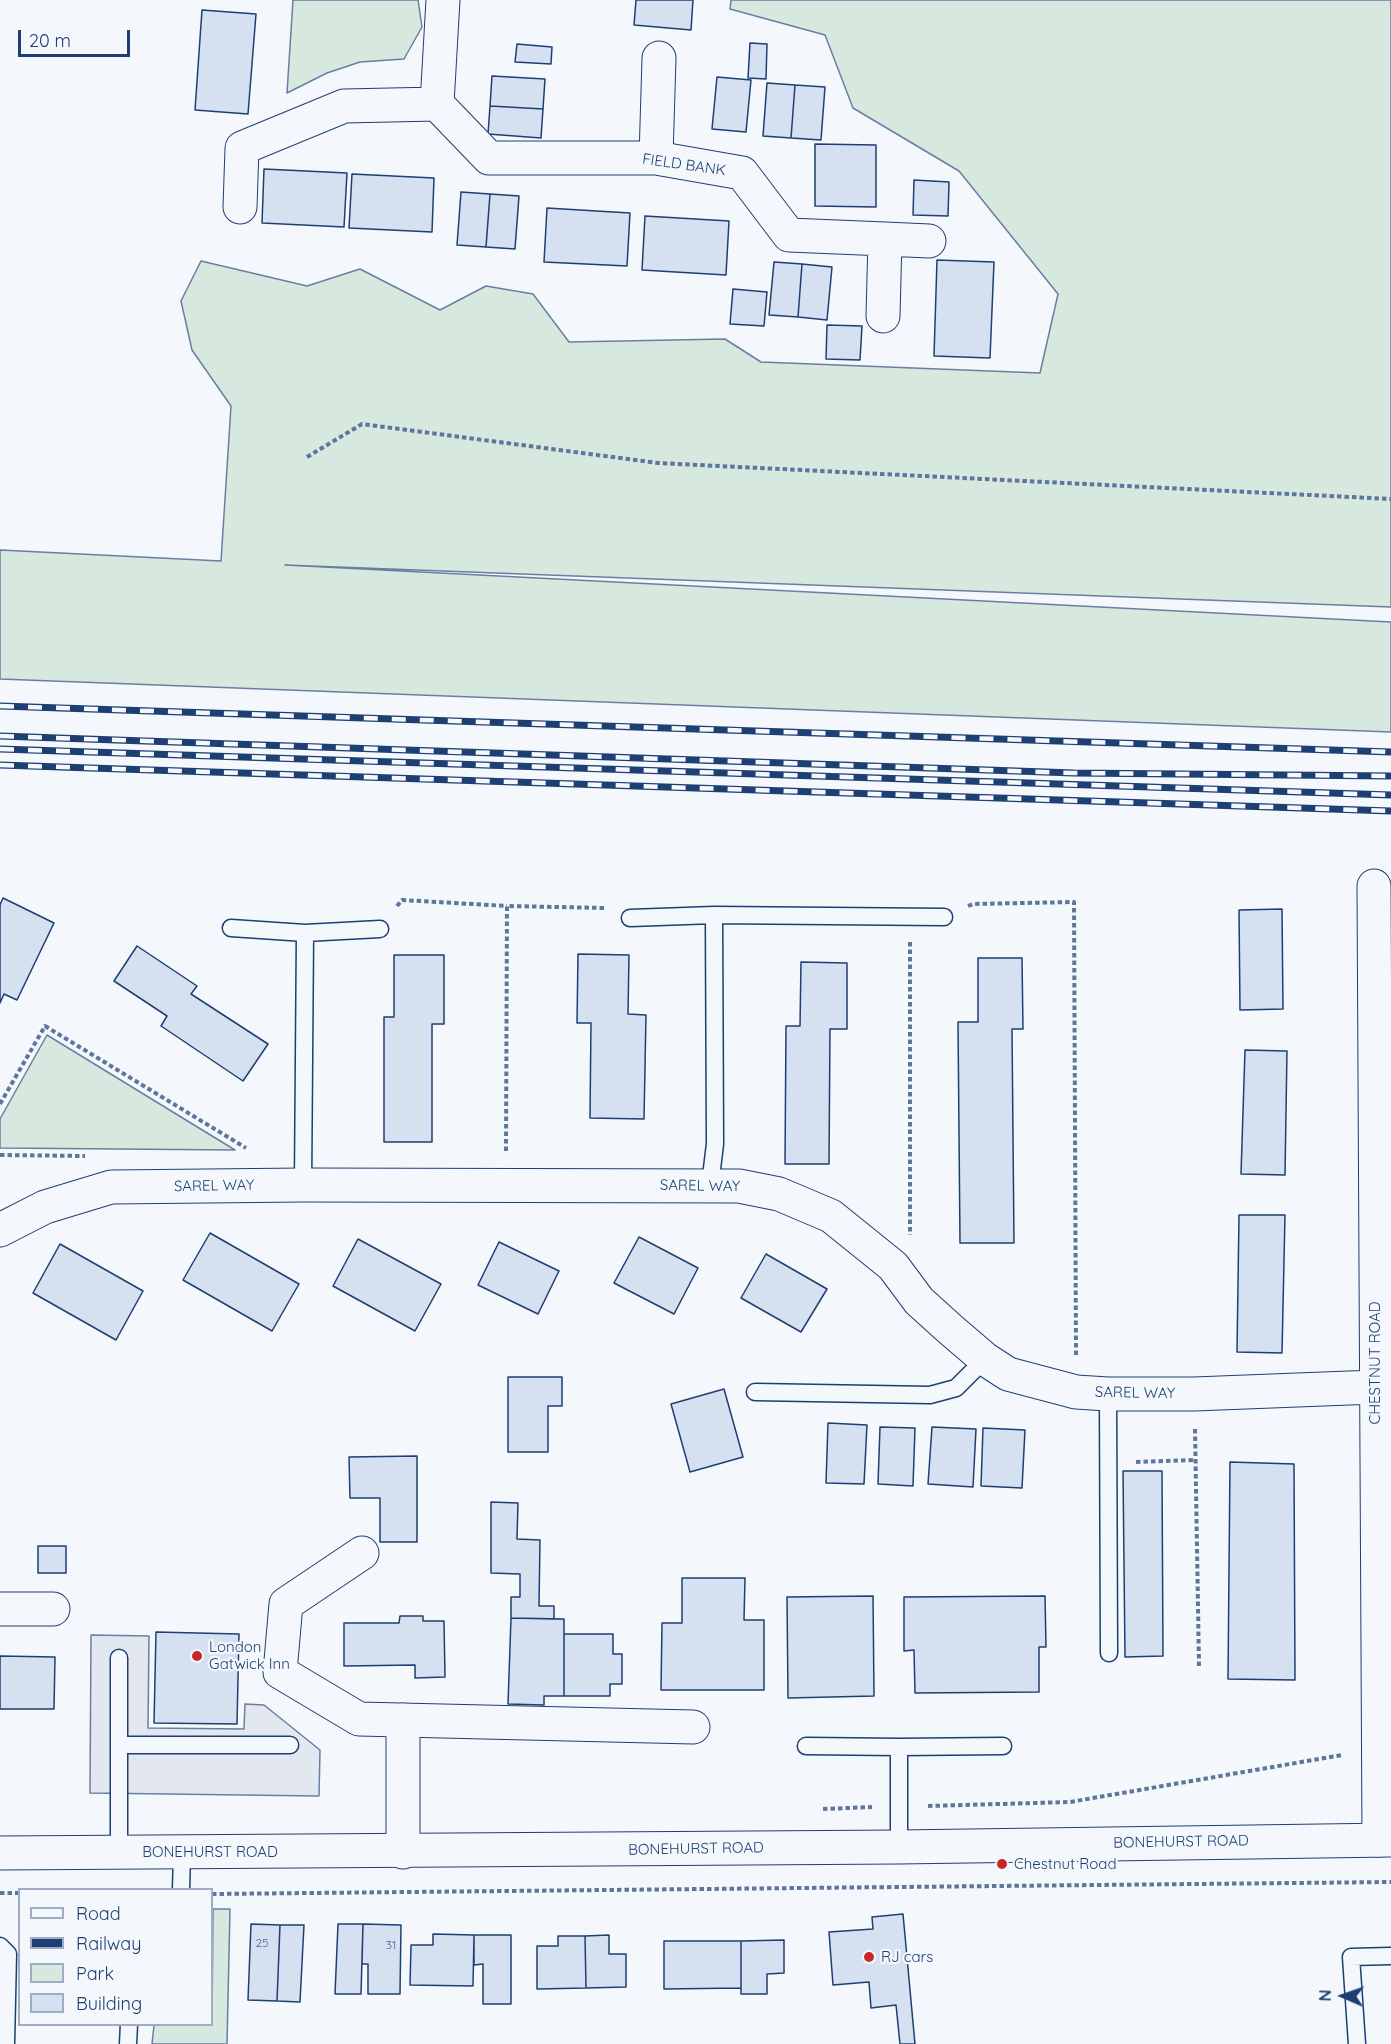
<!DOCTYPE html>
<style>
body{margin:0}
#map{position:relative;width:1391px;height:2044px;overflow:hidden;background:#f4f7fb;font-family:Quicksand,sans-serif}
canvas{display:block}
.legend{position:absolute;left:18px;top:1888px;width:195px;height:138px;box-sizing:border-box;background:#f4f7fb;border:2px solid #9eadc5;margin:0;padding:8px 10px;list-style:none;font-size:18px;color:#1d3f73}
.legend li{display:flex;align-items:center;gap:12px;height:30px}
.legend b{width:30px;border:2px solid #9eadc5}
.north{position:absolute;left:1313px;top:1966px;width:60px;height:60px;-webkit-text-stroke:4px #f4f7fb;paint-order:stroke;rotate:272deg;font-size:16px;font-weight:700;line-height:24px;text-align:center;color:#1d3f73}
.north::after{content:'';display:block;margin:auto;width:21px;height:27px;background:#1d3f73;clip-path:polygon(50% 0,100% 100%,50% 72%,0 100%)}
.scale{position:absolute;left:18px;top:30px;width:112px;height:27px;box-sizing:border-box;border:3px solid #1d3f73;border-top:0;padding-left:8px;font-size:18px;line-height:21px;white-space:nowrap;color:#1d3f73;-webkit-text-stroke:4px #f4f7fb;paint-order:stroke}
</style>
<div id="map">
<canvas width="1391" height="2044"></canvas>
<ul class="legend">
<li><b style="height:8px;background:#f4f7fb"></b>Road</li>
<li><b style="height:8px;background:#1d3f73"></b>Railway</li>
<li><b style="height:16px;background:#d7e8df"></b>Park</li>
<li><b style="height:16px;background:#d5e0f0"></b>Building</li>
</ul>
<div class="north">N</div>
<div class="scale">20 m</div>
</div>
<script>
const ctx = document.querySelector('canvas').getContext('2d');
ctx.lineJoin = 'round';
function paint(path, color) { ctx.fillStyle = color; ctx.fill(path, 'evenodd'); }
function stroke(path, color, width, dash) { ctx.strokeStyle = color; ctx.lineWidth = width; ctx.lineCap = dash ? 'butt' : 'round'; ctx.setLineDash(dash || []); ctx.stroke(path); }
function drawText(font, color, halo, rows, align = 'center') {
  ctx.font = font + ' Quicksand,sans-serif'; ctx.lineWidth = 4.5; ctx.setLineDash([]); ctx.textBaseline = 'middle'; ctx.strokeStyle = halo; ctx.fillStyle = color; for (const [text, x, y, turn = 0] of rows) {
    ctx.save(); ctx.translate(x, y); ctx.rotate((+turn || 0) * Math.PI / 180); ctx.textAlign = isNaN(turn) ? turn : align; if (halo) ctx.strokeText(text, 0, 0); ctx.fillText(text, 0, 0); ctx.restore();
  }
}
const green = new Path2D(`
 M 293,0 L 418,0 L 422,27 L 404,59 L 360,62 L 327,73 L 287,93 Z
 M 731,0 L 1391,0 L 1391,607 L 285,565 L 1391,622 L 1391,732 L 0,679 L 0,550 L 221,561 L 231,406 L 192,350 L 181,301 L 201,261 L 307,286 L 360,269 L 440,310 L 486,286 L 533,294 L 569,342 L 725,339 L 761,362 L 1040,373 L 1058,294 L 959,171 L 853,108 L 825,35 L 730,9 Z
 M 47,1035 L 235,1150 L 0,1148 L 0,1119 Z
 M 213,1909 L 230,1909 L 227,2044 L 152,2044 L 154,2025 L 212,2024 Z`);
paint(green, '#d7e8df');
stroke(green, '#687fa3', 1.5);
const parking = new Path2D(`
 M 91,1635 L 149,1636 L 148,1728 L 244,1729 L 245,1704 L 264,1705 L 320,1750 L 319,1796 L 90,1793 Z`);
paint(parking, '#e3e8f0');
stroke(parking, '#687fa3', 1.5);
const building = new Path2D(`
 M 636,0 L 693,0 L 691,30 L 634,25 Z
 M 202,10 L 256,14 L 248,114 L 195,110 Z
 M 750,43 L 767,44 L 766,79 L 748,78 Z
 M 517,44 L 552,47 L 551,64 L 515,62 Z
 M 492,76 L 545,79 L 543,109 L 490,106 Z
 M 717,77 L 751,80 L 746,132 L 712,129 Z
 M 767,83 L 795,85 L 791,138 L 763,136 Z
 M 795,85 L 825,87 L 821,140 L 791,138 Z
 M 490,106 L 543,109 L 541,138 L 488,134 Z
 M 815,144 L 876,145 L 876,207 L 815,206 Z
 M 264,169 L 347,173 L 344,227 L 262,223 Z
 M 352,174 L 434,178 L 432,232 L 349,228 Z
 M 914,180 L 949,182 L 948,216 L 913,215 Z
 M 461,192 L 490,194 L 486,247 L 457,245 Z
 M 490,194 L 519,196 L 515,249 L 486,247 Z
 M 547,208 L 630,213 L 627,266 L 544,262 Z
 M 645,216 L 729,221 L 726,275 L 642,270 Z
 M 937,260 L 994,262 L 990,358 L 934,356 Z
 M 774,262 L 802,264 L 798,317 L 769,315 Z
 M 802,264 L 832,267 L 827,320 L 798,317 Z
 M 733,289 L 767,292 L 764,326 L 730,324 Z
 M 827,325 L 862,326 L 860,360 L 826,359 Z
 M 3,898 L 54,923 L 17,1000 L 4,994 L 0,1003 L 0,905 Z
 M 1282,909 L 1283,1009 L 1240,1010 L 1239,910 Z
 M 137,946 L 197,986 L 191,994 L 268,1044 L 243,1081 L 161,1026 L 167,1016 L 114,981 Z
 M 578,954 L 629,955 L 628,1014 L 646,1015 L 644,1119 L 590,1118 L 591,1023 L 577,1023 Z
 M 394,955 L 444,955 L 444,1024 L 432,1024 L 432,1142 L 384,1142 L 384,1017 L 394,1017 Z
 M 978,958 L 1022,958 L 1023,1029 L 1012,1029 L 1014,1243 L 960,1243 L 958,1022 L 978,1022 Z
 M 801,962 L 847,963 L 847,1029 L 830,1029 L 829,1164 L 785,1164 L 786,1026 L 800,1026 Z
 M 1245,1050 L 1287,1051 L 1285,1175 L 1241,1174 Z
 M 1239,1215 L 1285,1215 L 1282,1353 L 1237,1352 Z
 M 210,1233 L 299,1284 L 272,1331 L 183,1280 Z
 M 639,1237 L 698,1268 L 674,1314 L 614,1283 Z
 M 358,1239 L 441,1284 L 415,1331 L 333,1286 Z
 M 499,1242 L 559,1271 L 538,1314 L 478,1285 Z
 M 60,1244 L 143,1291 L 116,1340 L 33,1293 Z
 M 766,1254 L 827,1289 L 801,1332 L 741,1298 Z
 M 508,1377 L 562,1377 L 562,1406 L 548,1406 L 548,1452 L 508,1452 Z
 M 724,1389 L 743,1457 L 690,1472 L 671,1404 Z
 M 828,1423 L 867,1425 L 864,1484 L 826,1483 Z
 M 880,1427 L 915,1428 L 913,1486 L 878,1484 Z
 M 932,1427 L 976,1429 L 973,1487 L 928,1484 Z
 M 983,1428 L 1025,1430 L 1022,1488 L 981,1486 Z
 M 417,1456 L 417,1542 L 380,1542 L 380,1498 L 350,1498 L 349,1457 Z
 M 1230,1462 L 1294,1464 L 1295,1680 L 1228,1679 Z
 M 1123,1471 L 1162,1471 L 1163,1656 L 1125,1657 Z
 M 491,1502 L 518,1503 L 517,1539 L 540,1540 L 539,1606 L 554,1606 L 554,1619 L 511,1618 L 511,1597 L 520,1597 L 520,1574 L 491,1573 Z
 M 38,1546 L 66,1546 L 66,1573 L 38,1573 Z
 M 682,1578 L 745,1578 L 744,1620 L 764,1620 L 764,1690 L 661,1690 L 662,1623 L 682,1623 Z
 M 873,1596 L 874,1696 L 788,1698 L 787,1597 Z
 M 1045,1596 L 1046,1647 L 1039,1647 L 1039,1692 L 915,1693 L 914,1650 L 904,1651 L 904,1597 Z
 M 400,1616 L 423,1616 L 423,1621 L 444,1621 L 445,1677 L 415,1678 L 415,1665 L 344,1666 L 344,1623 L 399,1623 Z
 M 511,1618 L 564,1619 L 564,1696 L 544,1696 L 544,1705 L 508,1704 Z
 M 156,1632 L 239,1634 L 237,1724 L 154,1723 Z
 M 564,1634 L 613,1634 L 613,1654 L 622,1654 L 622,1684 L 610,1684 L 610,1696 L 564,1696 Z
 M 0,1656 L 55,1657 L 54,1709 L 0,1709 Z
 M 903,1914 L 915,2044 L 900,2044 L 896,2005 L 871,2008 L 869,1982 L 833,1985 L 829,1932 L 873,1929 L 872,1917 Z
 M 251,1924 L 280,1925 L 277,2001 L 248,2000 Z
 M 338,1924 L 363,1924 L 361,1994 L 335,1994 Z
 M 363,1924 L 401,1925 L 400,1994 L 368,1994 L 368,1964 L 362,1964 Z
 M 280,1925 L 304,1925 L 300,2002 L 277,2001 Z
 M 433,1934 L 474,1935 L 473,1986 L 410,1985 L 411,1945 L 433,1945 Z
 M 474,1935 L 511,1935 L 511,2004 L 483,2004 L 483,1964 L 474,1965 Z
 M 609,1935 L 609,1954 L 626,1954 L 626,1987 L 586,1988 L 585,1936 Z
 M 558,1936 L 585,1936 L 586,1988 L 537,1989 L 537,1946 L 558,1946 Z
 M 784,1940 L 784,1973 L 767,1974 L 767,1994 L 741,1994 L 741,1941 Z
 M 664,1941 L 741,1941 L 741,1988 L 664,1989 Z`);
paint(building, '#d5e0f0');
stroke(building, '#1d3f73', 1.5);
const lane = new Path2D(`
 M 630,918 L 714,915 L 944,917
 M 231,928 L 305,933 L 380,929
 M 303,1185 L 305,933
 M 710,1185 L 715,1144 L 714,915
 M 755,1392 L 930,1395 L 956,1388 L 985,1359
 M 1108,1394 L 1109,1653
 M 119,1745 L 290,1745
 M 806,1746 L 899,1747 L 899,1847
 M 899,1747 L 1003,1746
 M 119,1852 L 119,1658
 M 181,1890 L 182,1853
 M 0,1946 L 8,1954 L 6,2044
 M 128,2044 L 129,2024
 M 1357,2044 L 1351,1957 L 1391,1956`);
const street = new Path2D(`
 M 443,0 L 437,104 L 489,158 L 656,158 L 742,173 L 789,235 L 885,239 L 883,316
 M 656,158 L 659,58
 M 240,207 L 242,148 L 344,106 L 437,104
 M 885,239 L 929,241
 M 1374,886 L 1379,1840
 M 0,1230 L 45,1207 L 111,1187 L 303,1185 L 739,1186 L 779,1194 L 831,1216 L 893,1266 L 919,1301 L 950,1329 L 985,1359 L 1008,1374 L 1076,1392 L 1108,1394 L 1194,1394 L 1375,1387
 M 362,1553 L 286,1604 L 280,1672 L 359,1719 L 693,1727
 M 0,1609 L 53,1609
 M 403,1852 L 403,1720`);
const primary = new Path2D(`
 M 0,1853 L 899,1847 L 1391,1840`);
stroke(lane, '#1d3f73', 19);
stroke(street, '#1d3f73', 35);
stroke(primary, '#1d3f73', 35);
stroke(new Path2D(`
 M 307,457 L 362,424 L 658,463 L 1391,499
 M 397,906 L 402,900 L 507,906
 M 968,906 L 973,904 L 1074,902 L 1076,1355
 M 910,942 L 910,1235
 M 0,1104 L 45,1026 L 246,1148
 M 506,1151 L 507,906 L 605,908
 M 0,1155 L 85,1156
 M 1195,1429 L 1199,1666
 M 1136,1462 L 1196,1460
 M 928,1806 L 1070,1802 L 1342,1755
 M 823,1809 L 872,1807
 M 0,1893 L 20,1893
 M 212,1894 L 1391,1882`), '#5e769c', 4, [4.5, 3]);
stroke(lane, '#f4f7fb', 16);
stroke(street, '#f4f7fb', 33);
stroke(primary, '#f4f7fb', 33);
const rail = new Path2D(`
 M 0,706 L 1391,752
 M 0,736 L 1074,773 L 1391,776
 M 0,749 L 1391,795
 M 0,765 L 1391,811`);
stroke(rail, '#1d3f73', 7);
stroke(rail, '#f4f7fb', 4.5, [14]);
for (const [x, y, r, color] of [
 [197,1656,6,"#c62828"],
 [1002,1864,6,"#c62828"],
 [869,1957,6,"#c62828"]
]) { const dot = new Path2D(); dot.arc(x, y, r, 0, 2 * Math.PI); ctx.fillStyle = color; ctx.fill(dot); stroke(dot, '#f4f7fb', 2); }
drawText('12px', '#4b6792', null, [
 ["25",262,1943],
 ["31",391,1945]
]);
drawText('15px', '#1d3f73', '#f4f7fb', [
 ["FIELD BANK",684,165,8],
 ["SAREL WAY",214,1186,-1],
 ["SAREL WAY",700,1186,1],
 ["CHESTNUT ROAD",1375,1363,-90],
 ["SAREL WAY",1135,1393,1],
 ["BONEHURST ROAD",1181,1842,-1],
 ["BONEHURST ROAD",696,1849,-1],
 ["BONEHURST ROAD",210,1852]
]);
drawText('15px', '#1d3f73', '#f4f7fb', [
 ["London",209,1647],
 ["Gatwick Inn",209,1664],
 ["Chestnut Road",1014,1864],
 ["RJ cars",881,1957]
], 'left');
</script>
